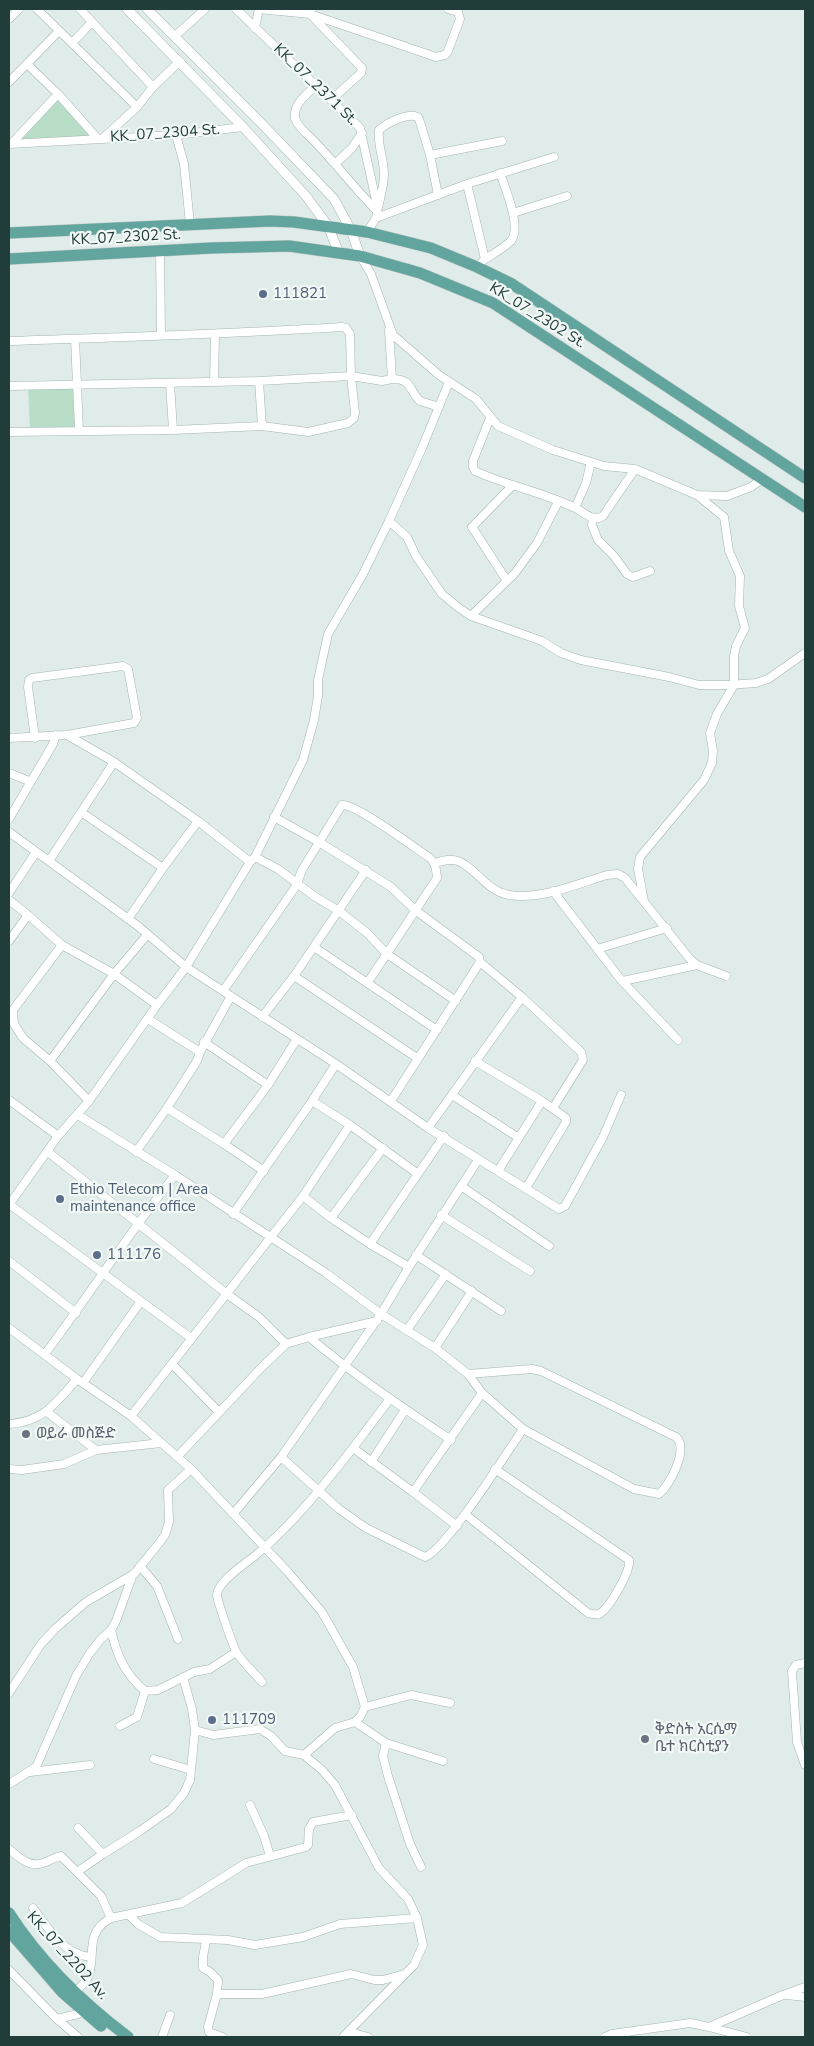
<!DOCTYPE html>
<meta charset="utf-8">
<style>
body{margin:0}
#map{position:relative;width:814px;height:2046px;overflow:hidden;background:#e0ece9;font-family:"Nunito Sans",sans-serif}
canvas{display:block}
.frame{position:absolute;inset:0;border:10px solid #203d3a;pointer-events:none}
</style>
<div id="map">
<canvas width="814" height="2046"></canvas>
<div class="frame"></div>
</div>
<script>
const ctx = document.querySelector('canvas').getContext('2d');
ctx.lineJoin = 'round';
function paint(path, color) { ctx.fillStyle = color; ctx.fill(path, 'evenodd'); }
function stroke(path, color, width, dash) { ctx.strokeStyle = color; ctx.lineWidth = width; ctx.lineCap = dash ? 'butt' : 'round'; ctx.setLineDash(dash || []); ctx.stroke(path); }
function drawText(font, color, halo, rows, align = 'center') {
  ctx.font = font + ' "Nunito Sans","Noto Sans Ethiopic",sans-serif'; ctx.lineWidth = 4.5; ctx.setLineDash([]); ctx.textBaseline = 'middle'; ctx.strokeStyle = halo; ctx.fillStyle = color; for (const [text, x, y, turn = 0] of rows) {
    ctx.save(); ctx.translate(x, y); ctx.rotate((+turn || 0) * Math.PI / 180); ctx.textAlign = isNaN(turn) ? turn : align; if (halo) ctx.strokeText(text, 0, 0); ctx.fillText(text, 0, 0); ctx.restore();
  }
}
paint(new Path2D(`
 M 58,94 L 98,139 L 12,143 Z
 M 77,384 L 79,430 L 30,432 L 28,385 Z`), '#b8dec8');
const minor = new Path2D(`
 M 37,9 L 137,107
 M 80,9 L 153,87
 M 236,9 L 360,128 L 377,205
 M 259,9 L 310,14 L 436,57 L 445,55 L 448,51 L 460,19 L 458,12 L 448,9
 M 312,9 L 310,14 L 362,68 L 361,73 L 331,100
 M 9,19 L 19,9
 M 255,28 L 259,9
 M 175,36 L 205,9
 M 72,43 L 92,22
 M 27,64 L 58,94 L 98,139
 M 9,82 L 59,31
 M 315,86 C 306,95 293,104 295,118 C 297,126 306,133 312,139 C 335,162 354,188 377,211
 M 176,135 L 184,164 L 190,224
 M 103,138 L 137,107 L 153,87 L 180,61
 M 12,143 L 58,94
 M 9,144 L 176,135 L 243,127
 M 430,155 L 502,141
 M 336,163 L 352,148 L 362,133
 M 467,184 L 485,259 L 482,262
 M 513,213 L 567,196
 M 376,218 C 378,203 384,189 384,174 C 384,159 377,144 379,130 C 387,123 408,112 418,117 L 420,122 L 430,155 L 438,195
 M 367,232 L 376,218 L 467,184 L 554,157
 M 160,252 L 161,335
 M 360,256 L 371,274 L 393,335 L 439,375 L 476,399 L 498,426 L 553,450 L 604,466 L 635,469 L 697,495 L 727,496 L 751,487 L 762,479
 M 485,259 C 493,254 504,248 511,241 C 522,227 505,188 500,173
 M 75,339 L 79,430
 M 9,341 C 120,337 231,334 342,327 L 346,328 L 350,334 L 351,376 L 355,413 L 354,418 L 348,423 L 308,432 L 262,426 L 173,430 L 9,432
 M 392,379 C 413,379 408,390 420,401 L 439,407
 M 214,381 L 215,335
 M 259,381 L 262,426
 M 170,383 L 173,430
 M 9,386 L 259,381 L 351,376 L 382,381 L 392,379 L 389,330
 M 490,418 L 473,461 L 473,467 L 475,471 C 507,486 548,493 579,510 C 587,515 595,522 603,516 L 635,469
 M 575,508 L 586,483 L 591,462
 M 593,518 L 592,525 L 598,540 L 614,556 L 627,574 L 633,577 L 650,571
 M 389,521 L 407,537 L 416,556 L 442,594 L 459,608 L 471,616 L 542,641 L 561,653 L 581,660 L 669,677 L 699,685 L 728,685 L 756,683 L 768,679 L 805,653
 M 507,581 L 472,527 L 513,485
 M 471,616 L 515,573 L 537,543 L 558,502
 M 67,735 L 114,762 L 198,821 L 163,868
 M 9,738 L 67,735 L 134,723 L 137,718 L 128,669 L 123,666 L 32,678 L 29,680 L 28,687 L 35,738
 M 9,773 L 29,781
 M 81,812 L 163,868 L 128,919
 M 274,817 L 319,842 L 391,887 L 415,910 L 479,957 L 480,962 L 522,997 L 581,1052 L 583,1060 L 553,1108
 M 9,819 L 53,744 L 56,735
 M 198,821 L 250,862
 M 9,832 L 138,926 L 186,967 L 157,1005 L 89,1101 L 58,1136 L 9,1205
 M 255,857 L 278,869 L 314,896 L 339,911 L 367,933 L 387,954 L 456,1001
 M 49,861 L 114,762
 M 435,863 C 442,861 450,858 458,861 C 475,867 486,891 509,895 C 541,900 577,884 607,875 L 618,874 L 625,878 L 690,959 L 697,965 L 726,976
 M 553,891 L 621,980 L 678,1040
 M 9,893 L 36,852
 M 9,900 L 28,915 L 62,945 L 114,974 L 157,1005
 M 644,901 L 638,869 L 640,857 L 704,780 L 712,763 L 713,751 L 710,733 L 717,714 L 734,685 L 734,656 L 736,646 L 745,628 L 739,606 L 740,576 L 729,551 L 724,517 L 697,495
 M 9,941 L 28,915
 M 62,945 L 13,1010 L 14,1024 L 23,1038 L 50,1061 L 89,1101
 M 314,947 L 437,1030
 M 597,949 L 667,928
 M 294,976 L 417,1058
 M 623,981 L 697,965
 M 223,991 L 296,886 L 302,870 L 342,805 C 355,803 415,848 430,858 C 436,864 436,869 437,878 L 368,982
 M 262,1017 L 294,976 L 366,870
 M 148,1019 L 200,1052 L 231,996
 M 204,1042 L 268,1085
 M 50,1061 L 114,974 L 147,935
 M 475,1061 L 542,1101 L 566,1118 L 566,1122 L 526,1188
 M 336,1064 L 428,1128 L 559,1209 L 565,1206 L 603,1137 L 621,1095
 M 452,1095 L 519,1138
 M 9,1100 L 58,1136
 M 391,1101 L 480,962
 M 167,1108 L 197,1061 L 200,1052
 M 78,1115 L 175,1175
 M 350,1125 L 418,1174
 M 428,1128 L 522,997
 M 224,1144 L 268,1085 L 297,1039
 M 48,1152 L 227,1294 L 259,1317 L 286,1344
 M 136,1152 L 167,1108 L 224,1144 L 264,1171
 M 498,1171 L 542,1101
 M 461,1186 L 549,1246
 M 303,1196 L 331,1218 L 370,1244 L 444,1136
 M 9,1204 L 191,1338
 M 233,1214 L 312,1101
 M 441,1215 L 530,1271
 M 331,1218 L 383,1148
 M 370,1244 L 409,1267 L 381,1314 L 281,1457 L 339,1509 L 366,1528 L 425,1557 C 446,1550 507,1452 523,1429
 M 416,1255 L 501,1311
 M 9,1261 L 76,1313
 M 409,1267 L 478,1160
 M 9,1328 L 77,1379 L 131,1416 L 303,1196 L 350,1125 L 312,1101 L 336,1064 L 186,967 L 250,862 L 255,857 L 303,760 L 314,720 L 318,696 L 318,680 L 328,634 L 363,574 L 389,521 L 422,448 L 449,382
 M 407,1330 L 446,1274
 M 309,1337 C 354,1375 402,1407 451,1440
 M 435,1348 L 472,1291
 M 45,1354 C 89,1295 129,1233 175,1175 L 326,1273 L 381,1314 L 435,1348 L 468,1374 L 482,1393 L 523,1429 L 634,1489 L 659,1494 C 670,1485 689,1449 676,1437 L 541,1371 L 532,1369 L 468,1374
 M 172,1364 L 219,1412
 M 83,1383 L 141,1301
 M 389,1400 L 353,1448 L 413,1492 L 482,1393
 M 47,1412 L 96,1450
 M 131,1416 L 191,1469 L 288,1572 L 322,1612 L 353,1667 L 365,1707 L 360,1717 L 355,1722 L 335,1728 L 304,1755
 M 9,1424 C 43,1422 56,1403 77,1379
 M 178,1456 L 261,1368 L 286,1344 L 309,1337 L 377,1321
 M 371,1462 L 405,1410
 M 9,1469 L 22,1470 L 64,1464 L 96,1450 L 161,1443
 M 413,1492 L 457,1526
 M 234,1513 L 281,1457
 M 465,1514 L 588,1613 C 592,1614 595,1615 599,1614 C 609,1609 631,1571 629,1560 L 495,1469
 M 140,1566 L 157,1586 L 178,1639
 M 111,1630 C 117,1656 125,1674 145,1691 L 158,1690 L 194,1672 L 210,1669 L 236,1652
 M 805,1663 L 796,1665 L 792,1671 L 797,1742 L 805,1765
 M 262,1682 C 254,1672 243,1663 237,1653 C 234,1649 217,1600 217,1595 C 217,1582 246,1563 256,1555 C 293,1524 323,1486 353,1448
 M 9,1693 L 41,1644 L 56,1628 L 86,1602 L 134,1574 L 160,1542 L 165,1535 L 169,1522 L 168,1490 L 191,1469
 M 365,1707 L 411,1695 L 450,1703
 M 355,1722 L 386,1743 L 443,1761
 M 120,1726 L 137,1717 L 145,1691
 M 195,1730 L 213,1735 L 260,1729 L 271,1736 L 285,1751 L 304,1755 L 322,1770 L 335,1785 L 379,1868 L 408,1899 L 417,1918 L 423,1945 L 414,1965 L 343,2037
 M 386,1743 L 383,1756 L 388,1776 L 410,1844 L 421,1867
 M 154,1759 L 191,1770
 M 30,1772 L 90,1765
 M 9,1784 L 36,1767 L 76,1676 L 90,1653 L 100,1640 L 111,1630 L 116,1621 L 133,1574
 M 250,1805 L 264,1836 L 270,1856
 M 78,1828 L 103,1854
 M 9,1849 C 19,1858 31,1869 46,1862 C 51,1860 55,1857 61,1856 L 77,1872
 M 33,1908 C 48,1928 63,1954 90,1957
 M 129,1915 L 138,1924 L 160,1937 L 228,1940 L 255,1945 L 303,1937 L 340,1924 L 417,1918
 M 111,1918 L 101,1896 L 77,1872 L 103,1854 L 140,1831 L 171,1809 L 184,1793 L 190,1780 L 195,1730 L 192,1709 L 183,1677
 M 206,1941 L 203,1957 L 203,1968 L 210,1972 L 218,1980 L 217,1994 L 208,2027 L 209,2032 L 222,2037
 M 9,1970 L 57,2019 L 78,2014 L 82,2010
 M 75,1992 C 79,1988 85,1983 88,1977 C 97,1956 83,1933 111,1918 L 182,1903 L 246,1863 L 306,1847 L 308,1845 L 309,1829 L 313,1822 L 352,1815
 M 217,1994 L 262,1994 L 351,1974 L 374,1980 L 383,1980 L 404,1974
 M 787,1995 L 805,1997
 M 57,2019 L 78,2037
 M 709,2027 L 783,1995 L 805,1987
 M 350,2032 L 368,2037
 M 162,2037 L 170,2015
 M 605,2037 L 612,2034 L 690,2023 L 709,2027 L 747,2037`);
const tertiary = new Path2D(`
 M 127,9 L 243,127 L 306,196 L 328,226 L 339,253
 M 147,9 L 262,124 L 334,199 L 351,230 L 360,256`);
const primary = new Path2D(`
 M 9,233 L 270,221 L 294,222 L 367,232 L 431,248 L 477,267 L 512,284 L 805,478
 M 9,259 L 211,248 L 289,246 L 360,256 L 420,273 L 493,303 L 805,507
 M 9,1913 C 40,1961 83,2003 128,2037
 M 9,1931 L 62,1992 L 101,2026`);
stroke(minor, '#a3b4b1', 9);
stroke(tertiary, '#a3b4b1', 10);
stroke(primary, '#c1c9c8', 12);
stroke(minor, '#fff', 8);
stroke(tertiary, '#fff', 9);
stroke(primary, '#62a49e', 11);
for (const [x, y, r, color] of [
 [263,294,5,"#5c6f8a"],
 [60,1199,5,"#5c6f8a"],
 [97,1255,5,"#5c6f8a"],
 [26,1434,5,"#6b7280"],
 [212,1720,5,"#5c6f8a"],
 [645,1739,5,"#6b7280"]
]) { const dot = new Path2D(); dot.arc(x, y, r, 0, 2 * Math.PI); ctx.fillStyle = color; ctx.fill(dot); stroke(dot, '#f1f8f6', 2); }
drawText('15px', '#203d3a', '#f1f8f6', [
 ["KK_07_2371 St.",315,85,44],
 ["KK_07_2304 St.",165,134,-4],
 ["KK_07_2302 St.",126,238,-3],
 ["KK_07_2302 St.",537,316,32],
 ["KK_07_2202 Av.",67,1956,48]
]);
drawText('15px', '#4e5e75', '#f1f8f6', [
 ["111821",273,294],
 ["Ethio Telecom | Area",70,1190],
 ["maintenance office",70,1207],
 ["111176",107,1255],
 ["111709",222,1720]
], 'left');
drawText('15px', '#5b616d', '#f1f8f6', [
 ["ወይራ መስጅድ",36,1434],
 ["ቅድስት አርሴማ",655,1730],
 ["ቤተ ክርስቲያን",655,1747]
], 'left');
</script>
